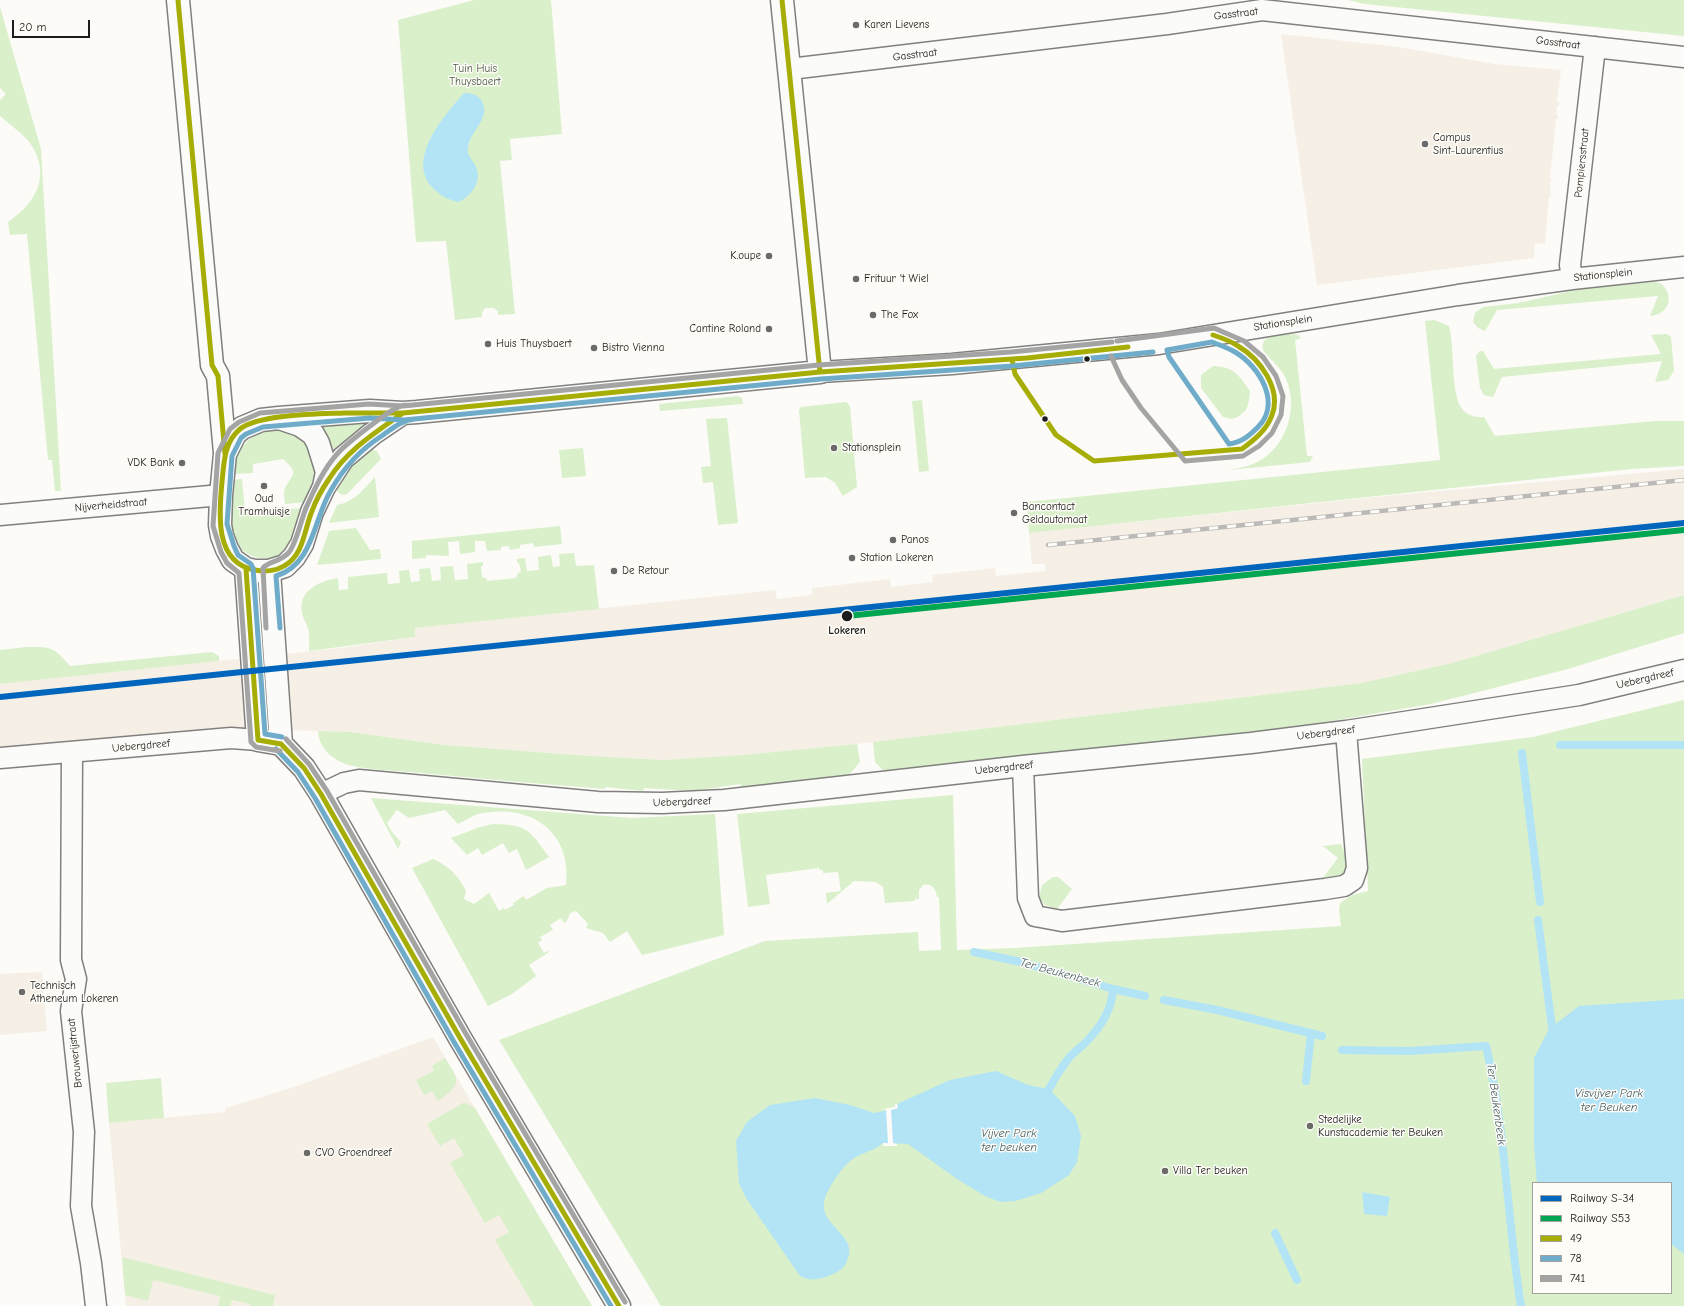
<!DOCTYPE html>
<style>
body{margin:0}
#map{position:relative;width:1684px;height:1306px;overflow:hidden;background:#fcfbf8;font-family:"Comic Neue",sans-serif}
canvas{display:block}
.legend{position:absolute;left:1532px;top:1182px;width:140px;height:112px;box-sizing:border-box;background:#fdfcf7;border:1px solid #a3a29f;margin:0;padding:5px 7px;list-style:none;font-size:12px;color:#1c1c1c}
.legend li{display:flex;align-items:center;gap:8px;height:20px}
.legend b{width:20px;border:1px solid #a3a29f}
.scale{position:absolute;left:12px;top:20px;width:78px;height:18px;box-sizing:border-box;border:2px solid #1c1c1c;border-top:0;padding-left:5px;font-size:12px;line-height:14px;white-space:nowrap;color:#1c1c1c;-webkit-text-stroke:3px #fdfcf7;paint-order:stroke}
</style>
<div id="map">
<canvas width="1684" height="1306"></canvas>
<ul class="legend">
<li><b style="height:5px;background:#0065bd"></b>Railway S-34</li>
<li><b style="height:5px;background:#00a651"></b>Railway S53</li>
<li><b style="height:5px;background:#a6ae06"></b>49</li>
<li><b style="height:5px;background:#6eacca"></b>78</li>
<li><b style="height:5px;background:#a4a4a4"></b>741</li>
</ul>
<div class="scale">20 m</div>
</div>
<script>
const ctx = document.querySelector('canvas').getContext('2d');
ctx.lineJoin = 'round';
function paint(path, color) { ctx.fillStyle = color; ctx.fill(path, 'evenodd'); }
function stroke(path, color, width, dash) { ctx.strokeStyle = color; ctx.lineWidth = width; ctx.lineCap = dash ? 'butt' : 'round'; ctx.setLineDash(dash || []); ctx.stroke(path); }
function drawText(font, color, halo, rows, align = 'center') {
  ctx.font = font + ' "Comic Neue",sans-serif'; ctx.lineWidth = 3; ctx.setLineDash([]); ctx.textBaseline = 'middle'; ctx.strokeStyle = halo; ctx.fillStyle = color; for (const [text, x, y, turn = 0] of rows) {
    ctx.save(); ctx.translate(x, y); ctx.rotate((+turn || 0) * Math.PI / 180); ctx.textAlign = isNaN(turn) ? turn : align; if (halo) ctx.strokeText(text, 0, 0); ctx.fillText(text, 0, 0); ctx.restore();
  }
}
paint(new Path2D(`
 M 1281,34 L 1399,47 L 1494,64 L 1561,70 L 1557,102 L 1559,102 L 1559,106 L 1557,106 L 1556,115 L 1558,115 L 1558,119 L 1556,119 L 1550,179 L 1552,180 L 1550,183 L 1551,197 L 1549,197 L 1545,244 L 1535,243 L 1534,258 L 1317,285 Z
 M 1684,469 L 1684,595 L 1452,663 L 1361,683 L 857,744 L 742,755 L 663,760 L 576,755 L 445,745 L 350,732 L 283,730 L 221,730 L 0,749 L 0,684 L 341,648 L 414,637 L 414,628 L 775,590 L 777,599 L 812,595 L 812,588 L 890,579 L 891,587 L 933,582 L 932,575 L 995,568 L 996,576 L 1045,571 L 1045,564 L 1032,564 L 1029,533 L 1384,496 Z
 M 42,972 L 47,1031 L 0,1035 L 0,974 Z
 M 433,1037 L 592,1306 L 126,1306 L 109,1123 L 225,1112 L 226,1108 L 294,1087 Z`), '#f6efe6');
paint(new Path2D(`
 M 474,0 L 551,0 L 562,134 L 510,139 L 512,160 L 500,161 L 515,314 L 498,315 L 498,311 L 493,308 L 485,308 L 482,313 L 482,317 L 455,320 L 446,241 L 416,242 L 398,20 Z
 M 1348,0 L 1684,0 L 1684,36 L 1365,4 Z
 M 0,7 L 41,149 L 61,491 L 55,491 L 52,460 L 48,460 L 27,234 L 10,235 L 8,222 C 36,203 52,175 30,143 C 22,133 9,124 0,116 L 0,100 L 6,94 L 0,88 Z
 M 1654,282 L 1660,283 C 1675,295 1670,314 1650,316 L 1658,296 L 1497,310 L 1485,331 L 1478,328 L 1473,322 L 1475,313 L 1483,307 L 1519,303 L 1579,289 Z
 M 1434,320 L 1449,326 C 1455,347 1450,392 1462,409 C 1467,415 1476,418 1484,417 L 1495,436 L 1655,421 L 1684,421 L 1684,466 L 1631,469 L 1029,533 L 1027,502 L 1440,460 L 1425,321 Z
 M 1294,334 L 1298,335 L 1301,338 L 1295,340 L 1307,456 L 1313,456 L 1310,462 L 1229,470 C 1236,468 1243,468 1250,465 C 1284,454 1300,410 1286,379 C 1281,367 1270,360 1263,350 C 1259,333 1283,335 1294,334 Z
 M 1667,334 L 1671,337 L 1674,371 L 1668,380 L 1655,382 L 1662,361 L 1502,377 L 1493,397 L 1484,395 L 1480,388 L 1476,356 L 1480,351 L 1483,351 L 1494,369 L 1661,354 L 1651,335 Z
 M 1213,366 C 1234,367 1238,374 1250,391 L 1249,401 L 1246,410 L 1238,417 L 1231,419 L 1223,417 L 1201,388 L 1201,375 Z
 M 738,396 L 742,398 L 743,404 L 660,411 L 659,404 Z
 M 922,400 L 929,471 L 919,472 L 912,401 Z
 M 846,402 L 850,406 L 857,487 L 843,496 L 835,483 L 826,477 L 805,478 L 799,410 L 801,407 Z
 M 727,418 L 738,523 L 718,525 L 713,482 L 703,483 L 701,467 L 711,466 L 706,419 Z
 M 374,420 L 335,452 L 320,426 Z
 M 287,428 L 306,440 L 318,472 L 307,502 L 285,504 C 285,500 283,492 285,488 C 293,474 299,473 283,459 L 253,464 L 253,473 L 232,474 C 241,438 252,432 287,428 Z
 M 583,448 L 586,476 L 562,478 L 559,450 Z
 M 373,450 L 377,451 L 381,459 L 347,494 C 341,496 338,493 336,488 C 343,476 358,451 373,450 Z
 M 375,477 L 379,517 L 329,523 L 337,505 C 354,502 364,489 375,477 Z
 M 242,479 L 245,512 L 304,508 C 302,517 300,526 297,535 C 290,554 268,564 250,555 C 242,551 235,546 232,538 C 226,520 231,498 232,480 Z
 M 560,526 L 562,544 L 534,547 L 533,543 L 520,545 L 520,548 L 510,550 L 509,546 L 501,547 L 501,550 L 487,551 L 485,541 L 475,541 L 475,552 L 460,554 L 459,541 L 448,542 L 449,556 L 426,555 L 426,558 L 412,559 L 412,541 Z
 M 356,528 L 370,550 L 380,549 L 381,559 L 317,565 L 329,531 Z
 M 574,553 L 576,566 L 594,565 L 599,609 L 415,628 L 415,637 L 309,651 C 309,644 310,636 308,629 C 307,624 303,619 302,612 C 298,590 320,581 338,578 L 339,590 L 348,589 L 348,577 L 387,573 L 388,584 L 400,583 L 399,571 L 409,570 L 411,582 L 420,581 L 419,569 L 430,568 L 432,581 L 441,580 L 440,567 L 453,566 L 455,580 L 468,579 L 467,564 L 483,562 L 483,566 L 481,566 L 482,577 L 487,579 L 487,581 L 516,578 L 518,573 L 521,572 L 519,563 L 517,563 L 517,559 L 525,558 L 527,571 L 539,570 L 538,557 L 551,555 L 553,567 L 560,566 L 559,554 Z
 M 1684,595 L 1684,633 L 1568,669 L 1431,704 L 1326,722 L 1200,739 L 884,771 L 875,762 L 873,742 L 1361,683 L 1452,663 Z
 M 26,647 C 51,647 53,646 70,666 L 212,652 L 219,656 L 219,661 L 0,684 L 0,650 Z
 M 1684,700 L 1684,1306 L 661,1306 L 499,1040 L 765,941 L 918,932 L 919,951 L 941,950 L 939,897 L 937,897 C 936,889 932,883 923,885 L 919,890 L 919,899 L 915,899 L 915,901 L 885,903 L 883,887 L 876,882 L 854,881 L 827,904 L 826,893 L 841,891 L 838,872 L 823,873 L 823,870 L 820,870 L 819,868 L 766,875 L 770,904 L 748,907 L 737,814 L 953,795 L 957,950 L 1015,948 L 1341,926 L 1339,911 L 1340,903 L 1352,895 L 1368,891 L 1362,759 L 1533,737 ZM 1533,1183 L 1671,1183 L 1671,1293 L 1533,1293 Z
 M 318,731 L 350,732 L 445,745 L 576,755 L 663,760 L 742,755 L 857,744 L 860,762 L 849,775 L 741,787 L 741,784 L 692,791 L 644,788 L 643,791 L 606,787 L 605,789 C 544,784 482,779 421,773 C 402,771 359,770 343,763 C 329,757 319,746 318,731 Z
 M 371,798 L 632,818 L 715,814 L 724,935 L 642,955 L 627,931 L 610,942 L 603,933 L 586,928 L 588,924 L 576,911 L 570,913 L 567,921 L 564,923 L 561,918 L 550,925 L 553,930 L 540,937 L 542,940 L 538,943 L 544,953 L 548,951 L 549,952 L 529,965 L 536,976 L 512,994 L 488,1006 L 412,868 L 433,859 C 449,866 458,875 466,891 L 464,899 L 474,904 L 489,893 L 499,911 L 504,908 L 505,910 L 514,905 L 513,903 L 524,896 L 526,900 L 547,888 L 566,885 C 572,833 533,804 483,813 C 475,814 466,820 458,824 L 445,810 L 409,818 L 397,810 L 387,823 L 392,832 L 401,842 L 398,849 Z
 M 493,824 C 529,825 529,830 549,857 L 526,870 L 517,849 L 509,853 L 503,843 L 482,855 L 478,848 L 467,855 L 451,838 L 480,827 Z
 M 1341,844 C 1346,855 1348,865 1344,877 L 1322,879 L 1338,858 L 1323,846 Z
 M 1053,877 L 1058,877 L 1072,889 L 1057,909 L 1045,905 L 1039,897 L 1042,885 Z
 M 445,1058 C 460,1081 462,1084 438,1101 L 432,1091 L 424,1095 L 416,1080 L 434,1071 L 432,1066 Z
 M 161,1078 L 164,1118 L 109,1123 L 106,1083 Z
 M 463,1103 L 466,1103 L 475,1108 L 592,1306 L 534,1306 L 495,1240 L 509,1232 L 499,1215 L 485,1223 L 450,1163 L 464,1155 L 454,1138 L 440,1146 L 427,1124 Z
 M 122,1257 L 275,1295 L 273,1306 L 250,1306 L 250,1304 L 232,1300 L 230,1306 L 218,1306 L 220,1296 L 153,1280 L 148,1301 L 125,1295 Z`), '#d9f0ca');
paint(new Path2D(`
 M 464,93 C 472,93 479,95 482,102 C 491,118 470,131 468,147 C 466,155 473,160 476,167 C 482,182 472,195 459,202 C 448,200 441,196 433,188 C 405,159 445,115 464,93 Z
 M 1684,999 L 1684,1254 L 1671,1244 L 1671,1183 L 1537,1183 L 1534,1143 L 1534,1058 L 1549,1029 L 1579,1006 Z
 M 996,1071 L 1028,1085 L 1049,1089 L 1075,1116 L 1081,1136 L 1077,1162 L 1069,1175 L 1041,1193 L 1015,1201 L 1000,1202 L 985,1196 L 957,1179 L 908,1144 L 883,1143 C 875,1150 865,1152 856,1157 C 844,1163 830,1185 825,1198 C 816,1226 860,1234 847,1261 C 843,1271 835,1273 826,1277 C 815,1280 810,1281 800,1276 L 746,1198 L 739,1183 L 736,1141 L 747,1122 L 770,1105 L 815,1098 L 850,1105 L 874,1113 L 898,1108 L 897,1104 L 950,1080 Z
 M 1362,1192 L 1390,1197 L 1387,1216 L 1364,1214 Z`), '#b2e4f6');
paint(new Path2D(`
 M 895,1104 L 897,1104 L 898,1108 L 891,1110 L 893,1143 L 897,1144 L 897,1146 L 883,1146 L 883,1143 L 888,1143 L 886,1110 L 883,1109 L 895,1107 Z`), '#fcfbf8');
stroke(new Path2D(`
 M 1560,745 L 1684,745
 M 1522,753 L 1540,902
 M 1538,920 L 1552,1027
 M 974,952 L 1021,962 L 1113,989 L 1145,996
 M 1164,1000 L 1217,1010 L 1322,1036
 M 1342,1050 L 1410,1051 L 1486,1046 C 1506,1131 1507,1220 1521,1306
 M 1306,1081 L 1311,1033
 M 1049,1089 C 1055,1078 1061,1068 1069,1058 C 1074,1052 1080,1048 1085,1043 C 1100,1028 1112,1010 1113,989
 M 1275,1233 L 1297,1280`), '#b2e4f6', 8);
const street = new Path2D(`
 M 790,69 L 1167,24 L 1262,10 L 1684,57
 M 1572,279 L 1570,265 L 1595,47
 M 820,372 L 952,364 L 1159,344 L 1458,295 L 1572,279 L 1684,267
 M 0,515 L 221,495
 M 72,752 L 71,960 L 76,979 L 71,1011 L 84,1132 L 81,1206 L 91,1263 L 96,1306
 M 0,758 L 231,738 L 258,740
 M 1023,766 L 1028,898 L 1035,916 L 1062,921 L 1325,889 L 1344,886 L 1353,880 L 1357,868 L 1346,731
 M 321,794 L 344,783 L 359,780 L 598,802 L 662,803 L 724,800 L 1023,766 L 1251,743 L 1346,731 L 1579,695 L 1684,670`);
const secondary = new Path2D(`
 M 178,0 L 212,365 L 218,376 L 225,453
 M 403,413 L 372,434 L 343,458 L 324,487 L 312,512 L 302,544 L 294,557 L 285,566 L 269,571 L 255,571 L 246,569 L 233,560 L 227,549 L 222,536 L 220,525 L 221,495 L 225,454 L 235,434 L 242,428 L 261,420 L 279,418 L 370,411 L 403,413 L 417,412 L 820,372 L 782,0
 M 282,419 L 300,425 L 313,434 L 318,443 L 327,472 L 324,487
 M 246,569 L 258,740 L 281,744
 M 269,571 L 281,744
 M 281,744 L 304,768 L 321,794 L 460,1038 L 619,1306`);
stroke(street, '#81807f', 23);
stroke(secondary, '#81807f', 25);
stroke(street, '#fbfbf9', 20);
stroke(secondary, '#fbfbf9', 22);
const rail = new Path2D(`
 M 1048,545 L 1684,480`);
stroke(rail, '#bbbab8', 4.5);
stroke(rail, '#fdfcf7', 3, [9]);
stroke(new Path2D(`
 M 178,0 L 212,365 L 218,376 L 225,454
 M 782,0 L 820,372
 M 1027,358 L 1128,347
 M 1027,358 L 1128,347
 M 1012,359 L 1015,374 L 1056,435 L 1094,461 L 1242,449 C 1254,440 1267,430 1272,415 C 1282,389 1260,359 1238,346 C 1231,341 1222,338 1213,335
 M 983,361 L 1027,358
 M 983,361 L 1027,358
 M 820,372 L 983,361
 M 820,372 L 983,361
 M 344,413 L 403,413 C 376,432 347,450 329,479 C 322,489 316,500 312,511 C 304,530 304,555 284,566 C 276,571 264,572 255,570 C 214,563 219,513 222,482 C 224,463 224,442 240,429 C 259,414 319,414 344,413 Z
 M 403,413 L 820,372
 M 246,569 L 258,740 L 281,744
 M 281,744 L 304,768 L 321,794 L 460,1038 L 619,1306`), '#a6ae06', 5);
stroke(new Path2D(`
 M 1212,342 C 1220,345 1228,348 1235,352 C 1259,366 1282,403 1258,427 C 1249,436 1242,442 1229,444 L 1169,357 L 1167,350 Z
 M 280,628 L 276,576 C 314,564 313,520 331,490 C 345,466 360,450 383,435 C 393,428 402,420 415,419
 M 282,737 L 265,734 L 253,568 L 251,564 L 238,555 L 234,546 L 227,524 L 232,456 L 241,438 L 246,434 L 263,427 L 370,418 L 404,420 L 821,379 L 1012,366 L 1153,352
 M 276,749 L 298,772 L 315,798 L 454,1042 L 611,1306`), '#6eacca', 5);
stroke(new Path2D(`
 M 1111,356 L 1122,380 L 1141,408 L 1185,461 L 1243,456 L 1259,446 L 1272,433 L 1281,415 L 1283,396 L 1276,376 L 1263,357 L 1244,341 L 1214,328 L 1117,341
 M 266,628 L 263,568 C 269,560 281,563 290,551 C 298,538 300,523 306,508 C 314,490 324,468 338,453 C 346,444 390,409 401,406 C 405,405 410,405 413,405
 M 286,739 L 309,764 L 327,791 L 466,1034 L 625,1302
 M 280,751 L 256,747 L 251,742 L 239,573 L 227,563 L 221,552 L 213,526 L 218,453 L 230,429 L 239,422 L 260,413 L 369,404 L 403,406 L 819,365 L 1011,352 L 1112,342`), '#a4a4a4', 5);
stroke(new Path2D(`
 M 0,697 L 1684,523`), '#0065bd', 6);
stroke(new Path2D(`
 M 847,616 L 1684,530`), '#00a651', 6);
for (const [x, y, r, color] of [
 [856,25,4,"#6a6a69"],
 [1425,144,4,"#6a6a69"],
 [769,256,4,"#6a6a69"],
 [856,279,4,"#6a6a69"],
 [873,315,4,"#6a6a69"],
 [769,329,4,"#6a6a69"],
 [488,344,4,"#6a6a69"],
 [594,348,4,"#6a6a69"],
 [1087,359,3.5,"#1c1c1c"],
 [1045,419,3.5,"#1c1c1c"],
 [834,448,4,"#6a6a69"],
 [182,463,4,"#6a6a69"],
 [264,486,4,"#6a6a69"],
 [1014,513,4,"#6a6a69"],
 [893,540,4,"#6a6a69"],
 [852,558,4,"#6a6a69"],
 [614,571,4,"#6a6a69"],
 [847,616,6,"#1c1c1c"],
 [22,992,4,"#6a6a69"],
 [1310,1126,4,"#6a6a69"],
 [307,1153,4,"#6a6a69"],
 [1165,1171,4,"#6a6a69"]
]) { const dot = new Path2D(); dot.arc(x, y, r, 0, 2 * Math.PI); ctx.fillStyle = color; ctx.fill(dot); stroke(dot, '#fdfcf7', 1.5); }
drawText('11px', '#1c1c1c', '#fdfcf7', [
 ["Gasstraat",1236,14,-7],
 ["Gasstraat",1558,43,7],
 ["Gasstraat",915,55,-7],
 ["Pompiersstraat",1582,163,-84],
 ["Stationsplein",1603,275,-6],
 ["Stationsplein",1283,323,-9],
 ["Nijverheidstraat",111,505,-5],
 ["Uebergdreef",1645,679,-13],
 ["Uebergdreef",1326,733,-7],
 ["Uebergdreef",141,746,-5],
 ["Uebergdreef",1004,768,-6],
 ["Uebergdreef",682,802,-2],
 ["Brouwerijstraat",75,1053,-96]
]);
drawText('11px', '#1c1c1c', '#fdfcf7', [
 ["Karen Lievens",864,25],
 ["Campus",1433,138],
 ["Sint-Laurentius",1433,151],
 ["K.oupe",761,256,"right"],
 ["Frituur 't Wiel",864,279],
 ["The Fox",881,315],
 ["Cantine Roland",761,329,"right"],
 ["Huis Thuysbaert",496,344],
 ["Bistro Vienna",602,348],
 ["Stationsplein",842,448],
 ["VDK Bank",174,463,"right"],
 ["Oud",264,499,"center"],
 ["Tramhuisje",264,512,"center"],
 ["Bancontact",1022,507],
 ["Geldautomaat",1022,520],
 ["Panos",901,540],
 ["Station Lokeren",860,558],
 ["De Retour",622,571],
 ["Technisch",30,986],
 ["Atheneum Lokeren",30,999],
 ["Stedelijke",1318,1120],
 ["Kunstacademie ter Beuken",1318,1133],
 ["CVO Groendreef",315,1153],
 ["Villa Ter beuken",1173,1171]
], 'left');
drawText('11px', '#4c5945', '#fdfcf7', [
 ["Tuin Huis",475,69],
 ["Thuysbaert",475,82]
]);
drawText('bold 11px', '#1c1c1c', '#fdfcf7', [
 ["Lokeren",847,631]
]);
drawText('italic 12px', '#465e68', '#fdfcf7', [
 ["Ter Beukenbeek",1060,973,15],
 ["Visvijver Park",1609,1094],
 ["ter Beuken",1609,1108],
 ["Ter Beukenbeek",1496,1104,82],
 ["Vijver Park",1009,1134],
 ["ter beuken",1009,1148]
]);
</script>
